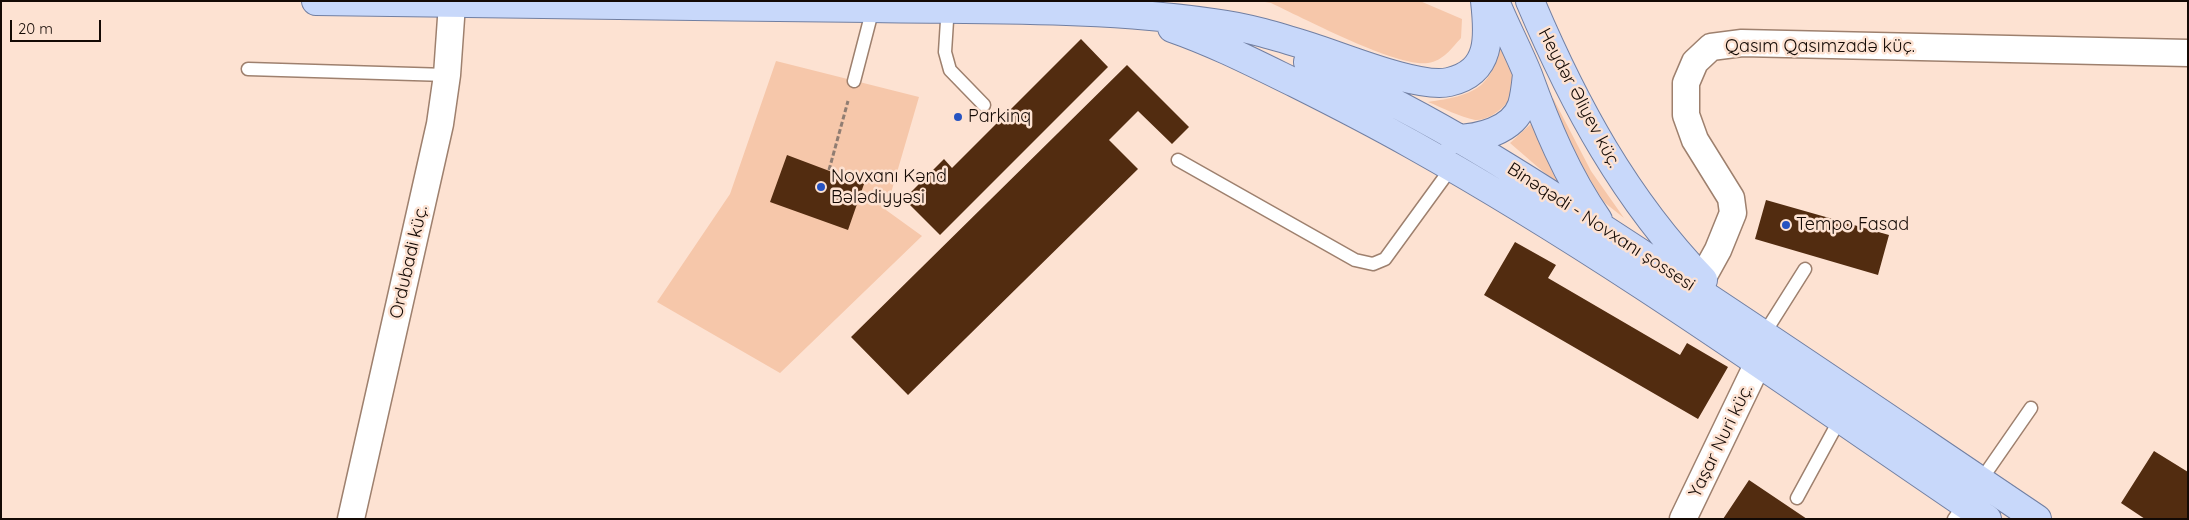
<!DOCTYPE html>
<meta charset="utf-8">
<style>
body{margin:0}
#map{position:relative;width:2189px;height:520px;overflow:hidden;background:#fde2d2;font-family:Quicksand,sans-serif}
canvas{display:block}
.frame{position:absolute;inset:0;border:2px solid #140a05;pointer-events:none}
.scale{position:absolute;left:10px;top:20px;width:91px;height:22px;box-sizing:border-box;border:2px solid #140a05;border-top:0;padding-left:6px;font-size:15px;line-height:18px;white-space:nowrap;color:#140a05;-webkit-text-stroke:4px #fde2d2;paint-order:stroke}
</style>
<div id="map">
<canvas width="2189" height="520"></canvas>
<div class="frame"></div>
<div class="scale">20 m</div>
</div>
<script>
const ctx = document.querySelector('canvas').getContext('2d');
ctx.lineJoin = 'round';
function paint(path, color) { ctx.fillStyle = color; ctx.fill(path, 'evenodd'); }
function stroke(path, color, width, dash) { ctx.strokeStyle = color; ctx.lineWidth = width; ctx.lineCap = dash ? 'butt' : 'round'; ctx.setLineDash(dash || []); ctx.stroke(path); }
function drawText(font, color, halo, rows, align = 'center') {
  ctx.font = font + ' Quicksand,sans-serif'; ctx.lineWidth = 5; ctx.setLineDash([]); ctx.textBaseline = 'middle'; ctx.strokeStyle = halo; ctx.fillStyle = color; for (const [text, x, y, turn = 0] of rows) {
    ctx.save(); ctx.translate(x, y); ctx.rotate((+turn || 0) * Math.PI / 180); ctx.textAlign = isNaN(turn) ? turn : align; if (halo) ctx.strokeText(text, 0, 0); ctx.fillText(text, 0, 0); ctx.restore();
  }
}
paint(new Path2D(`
 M 1259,1 L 1420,1 L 1462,19 L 1461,38 C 1452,48 1443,61 1428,63 C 1398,68 1303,18 1271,3 Z
 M 1502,41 C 1506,53 1515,68 1517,81 C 1519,97 1491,122 1475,120 C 1460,117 1443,108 1428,102 C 1474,95 1491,90 1502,41 Z
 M 776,61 L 919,97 L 886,210 L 922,236 L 780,373 L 657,302 L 730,194 Z
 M 1553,98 L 1591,171 L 1624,218 L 1605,203 L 1585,180 L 1549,108 Z
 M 1533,122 L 1562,188 L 1510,143 Z`), '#f6c7aa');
paint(new Path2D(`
 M 1081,39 L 1108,67 L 940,235 L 904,199 L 944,159 L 952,168 Z
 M 1127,65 L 1189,127 L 1172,144 L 1138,111 L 1109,140 L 1138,169 L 908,395 L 851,337 Z
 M 787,155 L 864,184 L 848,230 L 770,202 Z
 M 1766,200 L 1889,235 L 1878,275 L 1755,239 Z
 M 1515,242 L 1556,265 L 1548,278 L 1680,355 L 1687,343 L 1728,367 L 1698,419 L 1484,295 Z
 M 2154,451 L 2188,472 L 2188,519 L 2145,519 L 2121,503 Z
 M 1749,480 L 1807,519 L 1723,519 Z`), '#522c10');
const service = new Path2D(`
 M 948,5 L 945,52 L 950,70 L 984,105
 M 248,69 L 447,75
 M 854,81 L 873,8
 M 1178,160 L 1355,260 L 1373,264 L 1385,259 L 1452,167
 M 1764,334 L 1805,269
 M 1797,498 L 1840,419
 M 1954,519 L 2031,408`);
const minor = new Path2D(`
 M 1702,279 L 1718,250 L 1733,213 L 1731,198 L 1695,140 L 1686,115 L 1686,83 L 1695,62 L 1711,47 L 1742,43 L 2188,53
 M 351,519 L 440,124 L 447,75 L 452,4
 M 1683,519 L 1758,363`);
const primary = new Path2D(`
 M 316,1 C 501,5 686,6 871,8 C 986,10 1101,7 1214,23 C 1247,27 1279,37 1311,47 C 1343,57 1419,89 1449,82 C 1492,72 1489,36 1485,1
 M 1495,1 C 1505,26 1518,50 1528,75 C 1546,125 1567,176 1598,220
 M 1530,1 C 1574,105 1625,199 1703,280
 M 1172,28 C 1215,43 1254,63 1295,83 C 1335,103 1374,123 1413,145 C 1613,257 1798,391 1987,519
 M 1308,62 C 1413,107 1510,167 1605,230 C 1750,324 1893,422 2037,519
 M 1454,139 C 1478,139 1513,131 1522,105 C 1525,95 1526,84 1527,74`);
stroke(service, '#9e806e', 15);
stroke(minor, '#9e806e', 29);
stroke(primary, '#717fa2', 30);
stroke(new Path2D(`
 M 829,170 L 848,101`), '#907d72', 3, [5, 2.5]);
stroke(service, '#fff', 12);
stroke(minor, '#fff', 26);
stroke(primary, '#c8d8fa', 28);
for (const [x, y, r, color] of [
 [958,117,5,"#2653c1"],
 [821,187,5,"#2653c1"],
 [1786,225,5,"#2653c1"]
]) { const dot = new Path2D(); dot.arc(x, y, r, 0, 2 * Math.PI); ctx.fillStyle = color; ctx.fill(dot); stroke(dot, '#fde2d2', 2); }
drawText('18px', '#140a05', '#fde2d2', [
 ["Qasım Qasımzadə küç.",1820,47],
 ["Heydər Əliyev küç.",1579,98,62],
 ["Binəqədi - Novxanı şossesi",1601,227,33],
 ["Ordubadi küç.",409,262,-77],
 ["Yaşar Nuri küç.",1721,441,-64]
]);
drawText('18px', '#140a05', '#fde2d2', [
 ["Parkinq",968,117],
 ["Novxanı Kənd",831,177],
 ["Bələdiyyəsi",831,198],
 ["Tempo Fasad",1796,225]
], 'left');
</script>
